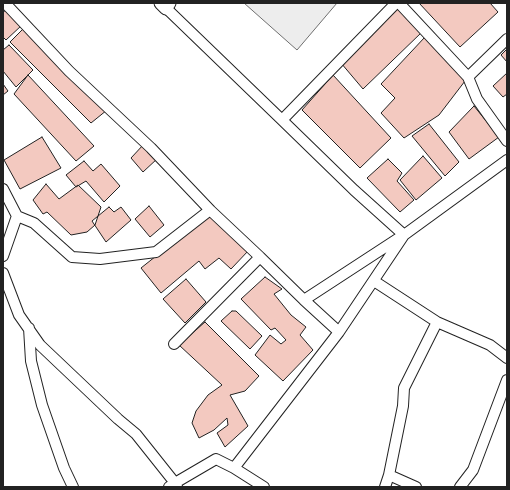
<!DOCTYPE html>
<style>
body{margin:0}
#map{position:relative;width:510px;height:490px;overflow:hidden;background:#fff;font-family:"Space Grotesk",sans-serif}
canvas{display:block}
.frame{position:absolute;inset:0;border:4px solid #222;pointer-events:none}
</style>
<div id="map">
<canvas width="510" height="490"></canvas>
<div class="frame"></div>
</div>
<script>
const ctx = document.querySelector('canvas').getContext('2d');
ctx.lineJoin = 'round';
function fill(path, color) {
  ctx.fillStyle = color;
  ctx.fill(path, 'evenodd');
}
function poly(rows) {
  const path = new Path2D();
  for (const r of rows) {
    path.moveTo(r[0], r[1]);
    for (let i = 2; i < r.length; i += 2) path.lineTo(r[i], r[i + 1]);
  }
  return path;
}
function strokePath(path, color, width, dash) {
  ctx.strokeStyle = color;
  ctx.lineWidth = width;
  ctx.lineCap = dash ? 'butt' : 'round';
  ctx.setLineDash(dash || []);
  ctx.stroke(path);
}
const parking = poly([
 [244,3,337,3,297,50,244,3]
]);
fill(parking, '#ededed');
strokePath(parking, '#6f6f6f', 1);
const building = poly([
 [419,3,490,3,498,12,460,47,419,3],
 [397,5,422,32,363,89,341,63,397,5],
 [8,9,22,25,6,40,3,37,3,12,8,9],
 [25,27,107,110,91,123,10,42,25,27],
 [425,37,465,81,439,115,404,138,381,113,395,98,381,84,425,37],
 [9,45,33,70,16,87,3,71,3,50,9,45],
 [507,49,507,62,501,55,507,49],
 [507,73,507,94,503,97,493,86,507,73],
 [28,75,94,146,76,161,14,94,28,75],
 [333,75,391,138,360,168,302,110,333,75],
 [3,84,8,91,3,95,3,84],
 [474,106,499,137,469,159,449,132,474,106],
 [429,124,459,162,445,176,412,136,429,124],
 [42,137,61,168,20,189,4,160,42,137],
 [144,144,158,158,143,172,131,158,144,144],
 [423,156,442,178,416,200,400,180,423,156],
 [388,159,402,173,397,181,414,200,400,212,367,178,388,159],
 [84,161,93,171,101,164,120,186,104,202,86,181,76,187,66,175,84,161],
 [46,184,59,199,78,185,101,207,95,225,87,232,71,235,47,212,43,214,33,200,46,184],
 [149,206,164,225,150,237,135,219,149,206],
 [109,207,114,212,121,207,131,220,106,242,92,221,109,207],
 [210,213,249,250,231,269,219,258,205,269,199,261,161,293,141,268,210,213],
 [265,277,282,289,274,294,291,315,306,327,300,335,313,350,283,381,255,355,270,335,281,344,286,340,275,328,271,330,241,299,265,277],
 [186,279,206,302,185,323,163,299,186,279],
 [232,311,236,311,262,336,250,349,221,321,232,311],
 [205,322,259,376,245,391,230,395,248,426,225,447,217,433,228,425,227,418,214,430,199,438,192,423,196,411,208,395,222,385,179,345,205,322]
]);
fill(building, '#f3c9c0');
strokePath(building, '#222', 1);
const minor = poly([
 [396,3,282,120,354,190,404,235,507,160],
 [399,3,468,77],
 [166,8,282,120],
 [507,39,468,77,477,99,507,141],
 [3,189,17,216,34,223,72,257,100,259,156,252,210,210,151,148,69,71,5,3],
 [3,256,17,216],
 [260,257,304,300,399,238],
 [3,273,19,315,40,345,118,419,136,434,175,483,169,487],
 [374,281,437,322,490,345,507,358],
 [304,300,339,332],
 [29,328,31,361,42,405,64,468,73,487],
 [174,344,260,257,210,210],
 [234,468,264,487],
 [389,475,416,487],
 [177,487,175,483,216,459,234,468,339,332,404,235],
 [385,487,389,475,403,406,404,388,437,322],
 [460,487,473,470,507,380]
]);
const tertiary = poly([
 [161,3,166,8,169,3]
]);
strokePath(minor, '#222', 12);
strokePath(tertiary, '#222', 15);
strokePath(minor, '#fff', 10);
strokePath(tertiary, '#fff', 13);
</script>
